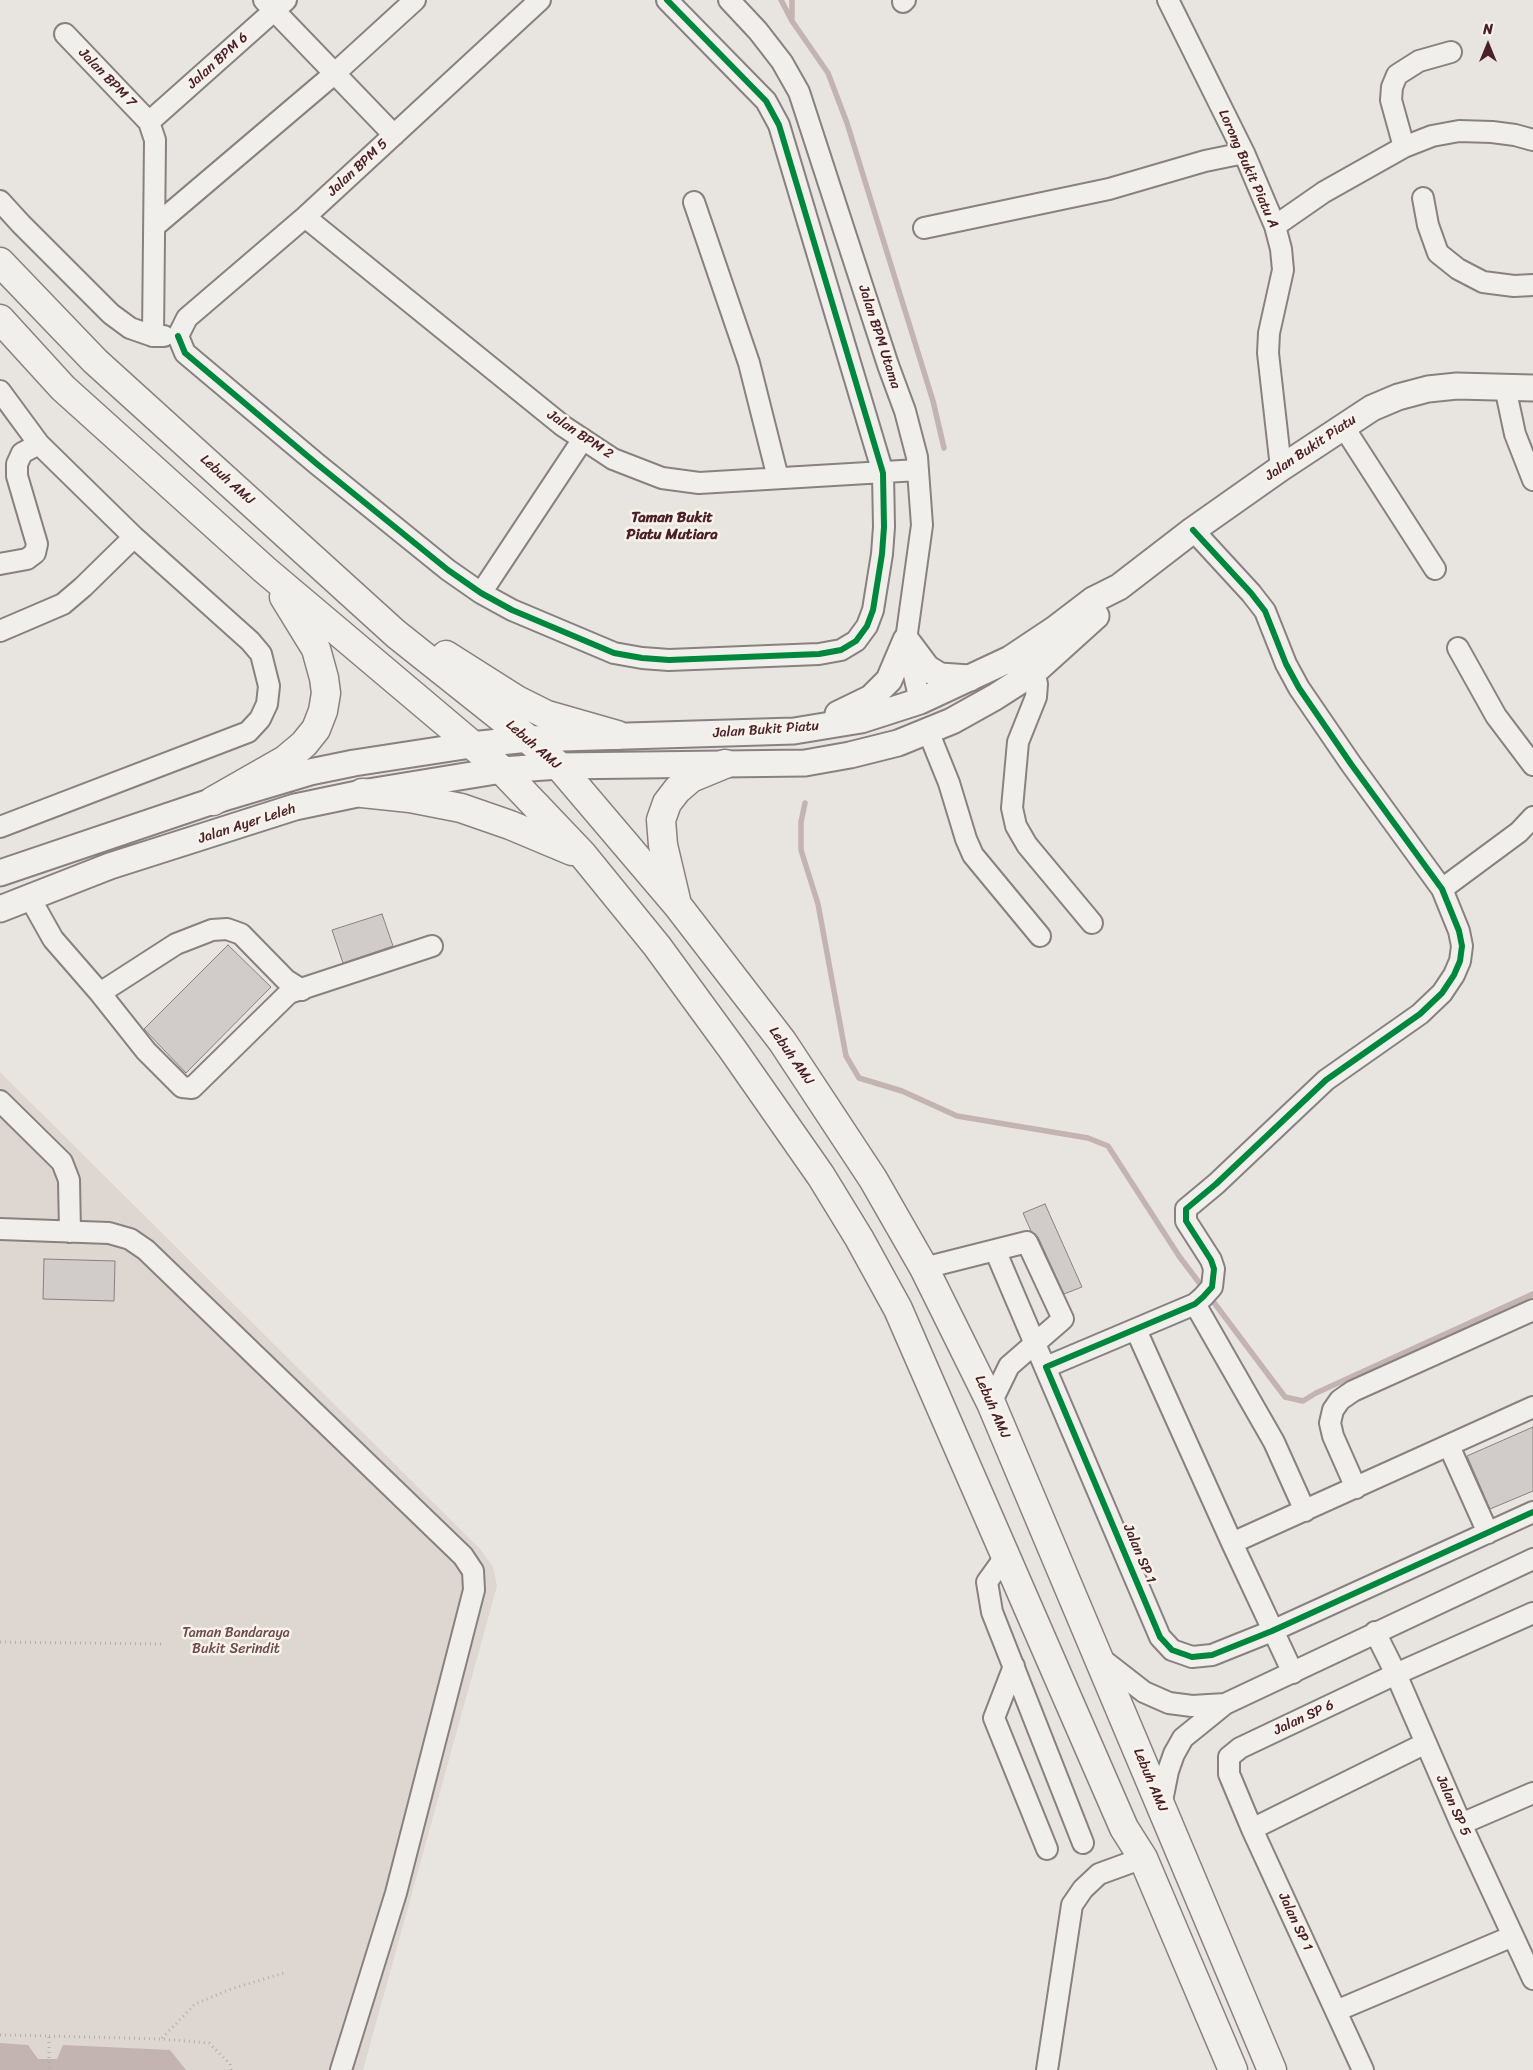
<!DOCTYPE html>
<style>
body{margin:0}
#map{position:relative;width:1533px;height:2070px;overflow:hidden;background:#e8e5e0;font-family:Sriracha,sans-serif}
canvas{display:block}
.north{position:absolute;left:1463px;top:20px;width:50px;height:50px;-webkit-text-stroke:4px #f7f3e8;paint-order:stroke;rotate:0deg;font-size:14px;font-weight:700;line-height:20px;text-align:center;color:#4a1f2b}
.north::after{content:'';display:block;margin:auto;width:18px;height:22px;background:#4a1f2b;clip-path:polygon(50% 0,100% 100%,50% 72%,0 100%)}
</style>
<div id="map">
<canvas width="1533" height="2070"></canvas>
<div class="north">N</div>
</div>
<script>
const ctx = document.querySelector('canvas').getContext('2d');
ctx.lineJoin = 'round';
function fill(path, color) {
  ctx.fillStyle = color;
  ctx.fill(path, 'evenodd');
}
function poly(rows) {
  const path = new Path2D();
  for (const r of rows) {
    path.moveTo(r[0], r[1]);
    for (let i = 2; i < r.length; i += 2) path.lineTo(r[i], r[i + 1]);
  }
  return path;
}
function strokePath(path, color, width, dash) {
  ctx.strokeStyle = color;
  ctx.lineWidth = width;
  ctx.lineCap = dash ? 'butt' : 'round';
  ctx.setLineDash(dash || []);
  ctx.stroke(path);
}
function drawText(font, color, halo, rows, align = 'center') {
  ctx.font = font + ' Sriracha,sans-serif';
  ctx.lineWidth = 5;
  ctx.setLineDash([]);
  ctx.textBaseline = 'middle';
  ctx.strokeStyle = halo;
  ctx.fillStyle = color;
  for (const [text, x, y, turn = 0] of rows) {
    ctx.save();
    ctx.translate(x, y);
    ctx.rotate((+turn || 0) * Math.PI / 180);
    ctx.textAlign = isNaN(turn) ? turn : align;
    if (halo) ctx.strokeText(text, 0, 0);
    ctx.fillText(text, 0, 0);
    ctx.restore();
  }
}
fill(poly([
 [0,1072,481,1550,493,1567,497,1586,363,2070,0,2070]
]), '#ded6d0');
fill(poly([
 [0,2043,28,2045,38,2059,57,2059,63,2045,170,2050,186,2070,0,2070]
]), '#c3b4b1');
strokePath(poly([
 [781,0,792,21,828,73,847,123,933,401,944,448],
 [792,0,792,18],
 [805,803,801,822,801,850,818,904,846,1056,859,1078,902,1091,957,1116,1088,1138,1108,1146,1179,1256,1285,1397,1303,1401,1316,1393,1533,1294]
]), '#c3b4b1', 5.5);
const building = poly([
 [382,914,393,946,343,963,332,930,382,914],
 [228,945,271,987,186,1073,144,1029,228,945],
 [1045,1204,1082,1287,1064,1294,1038,1237,1031,1231,1023,1213,1045,1204],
 [44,1259,115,1261,114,1301,43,1299,44,1259],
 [1533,1427,1533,1491,1490,1509,1467,1456,1533,1427]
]);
fill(building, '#d1ccc9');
strokePath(building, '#898080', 1);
const minor = poly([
 [264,0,394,135],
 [729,0,758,31,782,62,799,92,888,365,905,411,917,457,922,525,906,640,920,701],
 [1168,0,1244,153,1275,226,1281,249,1283,270,1269,333,1268,353,1281,468],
 [903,2,905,0],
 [65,34,149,122,155,140,153,336],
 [149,122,286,0],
 [1404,147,1391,100,1392,87,1397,75,1419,61,1451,52],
 [1423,198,1428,225,1438,253,1458,269,1483,282,1514,286,1533,285],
 [0,201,21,224,111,314,130,328,153,336,164,336],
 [694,202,749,363,778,478],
 [305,217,563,426,613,459,662,478,699,483,918,470],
 [155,226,334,74,415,0],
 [1275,226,1324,192,1404,147,1432,136,1459,131,1492,132,1515,135,1533,140],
 [924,228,1109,189,1205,161,1244,153],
 [178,336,185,353,317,464,448,570,481,593,512,610,614,653,642,658,669,660,819,654,841,650,856,641,867,626,873,610,882,554,884,527,883,473,779,125,766,101,667,0],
 [178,336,187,318,305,217,540,0],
 [1505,387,1515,434,1533,480],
 [0,391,39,444,134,537,250,641,261,654,269,686,267,704,260,719,248,732,0,827],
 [1343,426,1435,569],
 [0,564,27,559,35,553,37,544,17,476,17,464,22,453,39,444],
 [481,593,583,439],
 [0,631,63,604,83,587,134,537],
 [1458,648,1496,716,1533,765],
 [1034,672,1037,684,1036,697,1018,742,1012,808,1016,826,1027,845,1092,923],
 [928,731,949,783,966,839,973,855,1040,936],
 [1442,889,1519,832,1533,817],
 [30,898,53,939,100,993,146,1051,182,1087,192,1088,289,993,432,946],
 [100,993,176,944,212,930,227,929,241,934,286,980,302,990],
 [0,1101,62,1162,69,1180,70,1232],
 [0,1229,109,1233,130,1239,146,1250,463,1556,473,1571,474,1590,396,1893,341,2070],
 [995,1250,1160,1637,1172,1650,1192,1657,1212,1655,1272,1631,1533,1512],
 [924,1268,1027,1242,1063,1319,1009,1366,991,1403],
 [1195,1304,1274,1442,1305,1511],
 [1136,1330,1232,1543,1293,1673],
 [1046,1367,1195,1304,1203,1297,1212,1287,1214,1269,1211,1260,1186,1221,1186,1209,1216,1184,1326,1080,1420,1014,1442,993,1454,975,1460,961,1462,946,1459,931,1442,889,1351,764,1299,688,1286,664,1265,611,1251,593,1193,530],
 [1449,1446,1488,1533],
 [1356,1488,1333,1436,1330,1423,1333,1410,1340,1400,1353,1391,1533,1310],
 [1232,1543,1533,1407],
 [1005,1557,987,1582,992,1612,1083,1843],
 [1375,1632,1396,1674,1461,1824,1533,1979],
 [1099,1657,1144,1692,1169,1703,1192,1706,1225,1704],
 [1014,1666,994,1718,1047,1849],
 [1161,1806,1168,1771,1174,1754,1183,1738,1225,1704,1533,1559],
 [1461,1824,1533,1793],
 [1252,1829,1426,1743],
 [1336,2011,1513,1936],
 [1047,2070,1072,1905,1083,1889,1099,1874,1143,1858],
 [1363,2070,1252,1829,1229,1774,1229,1757,1240,1748,1396,1674,1533,1613]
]);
const major = poly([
 [906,640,927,668,940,676,970,678],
 [838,714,871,698,889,680,906,640],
 [0,873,213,801,310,772,354,763,471,745,528,739,794,731,861,720,920,701,1010,659,1055,629,1093,600,1119,587,1193,530,1281,468,1372,408,1398,397,1428,389,1457,386,1533,388],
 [0,909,110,866,295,807,362,793,502,770,559,766,805,763,850,755,898,743,952,721,995,697,1034,672,1096,616]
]);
const highway = poly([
 [0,262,95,361,396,634,528,739,559,766,678,906,782,1041,873,1179,924,1268,991,1403,1272,2070],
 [0,319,63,388,265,570,502,770,583,855,657,946,733,1050,821,1176,859,1238,898,1309,1124,1828,1143,1858,1233,2070],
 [446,655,517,700,547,715,617,735],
 [362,793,410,798,461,808,510,825,572,851],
 [213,801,285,760,304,744,316,729,323,711,326,693,324,678,316,649,284,597],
 [676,900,663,845,661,820,667,803,677,790,691,778,725,764]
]);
strokePath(minor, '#898080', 24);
strokePath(major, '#898080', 29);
strokePath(highway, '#898080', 31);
strokePath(poly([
 [0,1642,165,1644],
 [0,2035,49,2036,49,2070],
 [49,2036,161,2039,209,2043,230,2064,231,2070],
 [162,2038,195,2004,231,1989,284,1973]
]), '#b4aeac', 3, [1, 4]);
strokePath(minor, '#f0efeb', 20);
strokePath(major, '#f0efeb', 25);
strokePath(highway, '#f0efeb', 28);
strokePath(poly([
 [178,336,185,353,317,464,448,570,481,593,512,610,614,653,642,658,669,660,819,654,841,650,856,641,867,626,873,610,882,554,884,527,883,473,779,125,766,101,667,0],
 [1193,530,1251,593,1265,611,1286,664,1299,688,1351,764,1442,889,1459,931,1462,946,1460,961,1454,975,1442,993,1420,1014,1326,1080,1216,1184,1186,1209,1186,1221,1211,1260,1214,1269,1212,1287,1203,1297,1195,1304,1046,1367,1160,1637,1172,1650,1192,1657,1212,1655,1272,1631,1533,1512]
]), '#00873e', 6);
drawText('14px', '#4a1f2b', '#f7f3e8', [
 ["Jalan BPM 6",218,61,-42],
 ["Jalan BPM 7",107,78,46],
 ["Jalan BPM 5",358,168,-43],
 ["Lorong Bukit Piatu A",1248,169,66],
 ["Jalan BPM Utama",879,337,72],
 ["Jalan BPM 2",580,435,34],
 ["Jalan Bukit Piatu",1311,448,-34],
 ["Lebuh AMJ",227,480,42],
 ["Jalan Bukit Piatu",766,730,-4],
 ["Lebuh AMJ",533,745,41],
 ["Jalan Ayer Leleh",247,824,-18],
 ["Lebuh AMJ",791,1056,55],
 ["Lebuh AMJ",992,1407,66],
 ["Jalan SP 1",1139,1554,67],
 ["Jalan SP 6",1304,1718,-25],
 ["Lebuh AMJ",1150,1780,67],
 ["Jalan SP 5",1453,1806,66],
 ["Jalan SP 1",1295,1922,65]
]);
drawText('14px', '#6d4a51', '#f7f3e8', [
 ["Taman Bandaraya",236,1633],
 ["Bukit Serindit",236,1649]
]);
drawText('bold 15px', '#4a1f2b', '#f7f3e8', [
 ["Taman Bukit",672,518],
 ["Piatu Mutiara",672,535]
]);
</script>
